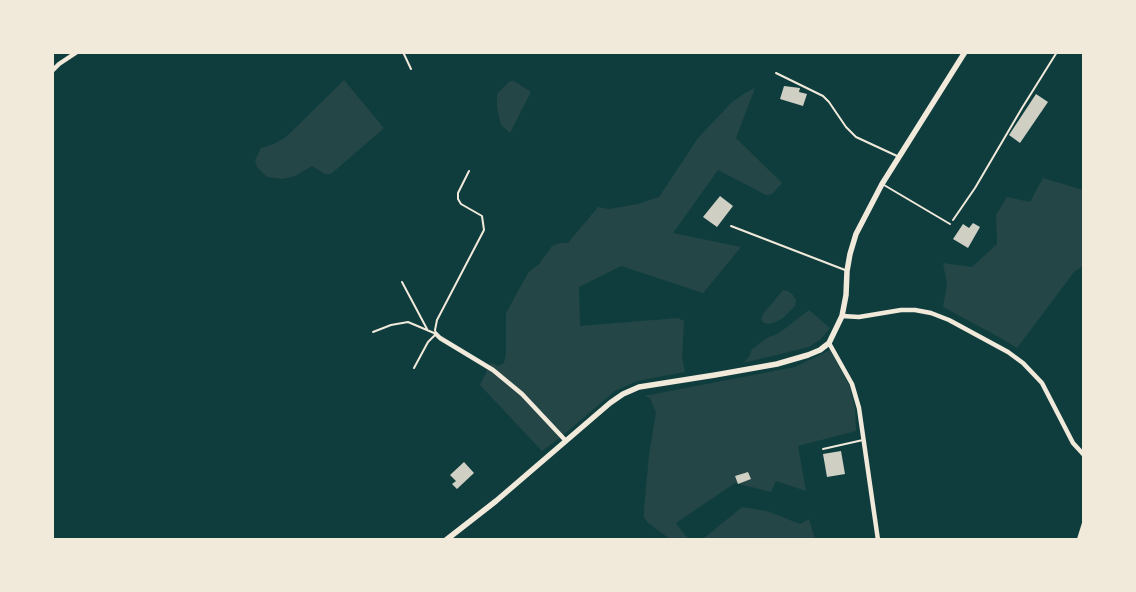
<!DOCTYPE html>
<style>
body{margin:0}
#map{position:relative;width:1136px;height:592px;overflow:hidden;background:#0f3d3e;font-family:Mulish,sans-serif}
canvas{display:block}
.frame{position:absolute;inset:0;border:54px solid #f1e9da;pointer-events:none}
</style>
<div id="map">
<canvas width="1136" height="592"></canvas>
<div class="frame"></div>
</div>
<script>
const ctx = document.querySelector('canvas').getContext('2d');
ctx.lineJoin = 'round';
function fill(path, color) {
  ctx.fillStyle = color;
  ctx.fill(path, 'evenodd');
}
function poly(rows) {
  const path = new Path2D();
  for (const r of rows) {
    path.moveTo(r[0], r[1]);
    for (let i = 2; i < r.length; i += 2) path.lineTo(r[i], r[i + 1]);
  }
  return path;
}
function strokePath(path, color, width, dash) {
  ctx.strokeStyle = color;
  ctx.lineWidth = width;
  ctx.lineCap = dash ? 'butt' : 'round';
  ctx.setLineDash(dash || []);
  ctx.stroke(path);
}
fill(poly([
 [344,80,384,128,331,174,325,174,312,166,295,176,283,179,267,177,257,167,255,160,261,148,274,144,286,137],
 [510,81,514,81,531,92,510,133,501,125,497,107,497,94],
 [755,88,736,138,782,183,772,194,766,195,718,170,673,233,741,247,703,293,621,266,579,287,580,326,678,318,684,321,682,357,685,372,637,381,615,391,562,436,542,451,480,385,491,363,498,366,504,363,506,354,506,313,528,273,539,264,552,246,560,243,568,243,598,207,609,209,638,204,659,197,698,138,732,102,745,93],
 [1043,178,1083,190,1083,266,1074,272,1017,348,997,336,943,307,947,284,943,263,972,267,997,244,996,215,1007,197,1030,202],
 [783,290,788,291,792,294,796,300,795,306,783,318,776,322,770,324,764,323,761,319,763,314],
 [809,310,830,328,821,339,809,347,743,363,749,357,752,349,767,338,779,333],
 [830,350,849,385,855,408,856,431,798,446,806,491,776,481,771,492,735,483,676,523,688,539,670,539,648,523,644,517,644,509,649,455,656,413,650,398,644,396,795,367],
 [742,507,767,511,800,524,809,519,815,539,703,539]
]), '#244646');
fill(poly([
 [784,86,800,88,799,92,807,94,803,106,780,99],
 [1036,94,1048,102,1020,143,1009,135],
 [720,196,733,206,717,227,703,217],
 [973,223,980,227,968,248,953,239,963,224,969,228],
 [841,451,845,474,827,477,823,454],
 [464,462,474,473,457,489,452,484,456,481,450,475],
 [748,472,751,479,738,484,735,476]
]), '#cfcfc3');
strokePath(poly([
 [953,220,975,188,1022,108,1057,52]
]), '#f1e9da', 2);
strokePath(poly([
 [403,52,411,69],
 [776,73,823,96,829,102,846,127,856,137,897,156],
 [884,185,950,224],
 [731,226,845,270],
 [402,282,427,329],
 [373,332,391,325,408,322,434,333],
 [436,334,435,330,437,320,484,230,482,216,461,204,458,199,458,193,469,171],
 [414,368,428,342,436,334],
 [823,449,863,440]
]), '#f1e9da', 2);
strokePath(poly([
 [52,71,59,64,77,52],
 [842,316,859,317,901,310,915,310,931,313,949,320,1008,352,1023,363,1042,383,1073,443,1084,455],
 [436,334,440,338,493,370,522,394,566,441],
 [829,343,852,384,859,408,878,540],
 [1079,540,1084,524]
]), '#f1e9da', 4.5);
strokePath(poly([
 [446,540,496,501,610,403,623,394,639,387,715,375,777,364,808,355,820,350,829,343,842,316,846,295,847,271,850,254,856,234,882,184,965,52]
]), '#f1e9da', 5.5);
</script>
